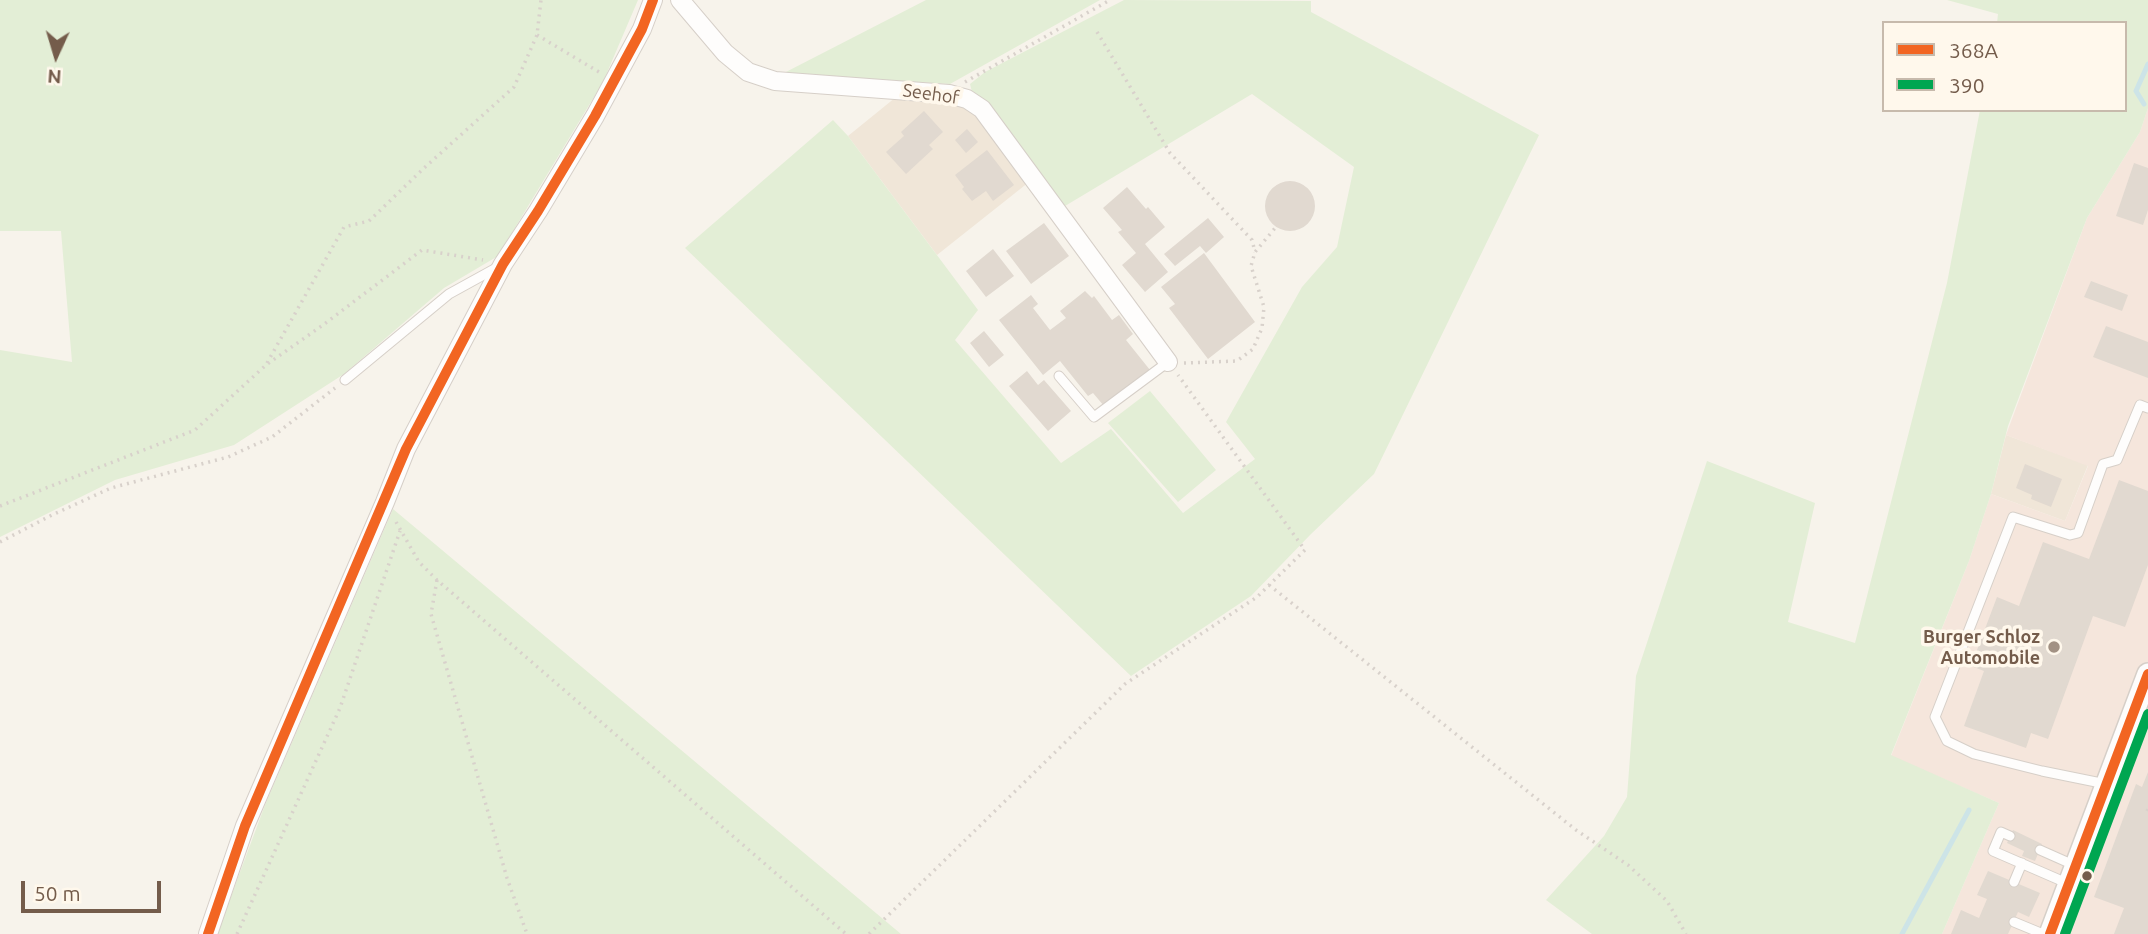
<!DOCTYPE html>
<style>
body{margin:0}
#map{position:relative;width:2148px;height:934px;overflow:hidden;background:#f7f3eb;font-family:Ubuntu,sans-serif}
canvas{display:block}
.legend{position:absolute;left:1882px;top:21px;width:245px;height:91px;box-sizing:border-box;background:#fff8ec;border:2px solid #c7baac;margin:0;padding:9px 12px;list-style:none;font-size:21px;color:#745c4b}
.legend li{display:flex;align-items:center;gap:14px;height:35px}
.legend b{width:35px;border:2px solid #c7baac}
.north{position:absolute;left:21px;top:21px;width:70px;height:70px;-webkit-text-stroke:5px #fff8ec;paint-order:stroke;rotate:184deg;font-size:19px;font-weight:700;line-height:28px;text-align:center;color:#745c4b}
.north::after{content:'';display:block;margin:auto;width:24px;height:32px;background:#745c4b;clip-path:polygon(50% 0,100% 100%,50% 72%,0 100%)}
.scale{position:absolute;left:21px;top:881px;width:140px;height:32px;box-sizing:border-box;border:4px solid #745c4b;border-top:0;padding-left:9px;font-size:21px;line-height:24px;white-space:nowrap;color:#745c4b;-webkit-text-stroke:5px #fff8ec;paint-order:stroke}
</style>
<div id="map">
<canvas width="2148" height="934"></canvas>
<ul class="legend">
<li><b style="height:9px;background:#f26522"></b>368A</li>
<li><b style="height:9px;background:#00a651"></b>390</li>
</ul>
<div class="north">N</div>
<div class="scale">50 m</div>
</div>
<script>
const ctx = document.querySelector('canvas').getContext('2d');
ctx.lineJoin = 'round';
function fill(path, color) {
  ctx.fillStyle = color;
  ctx.fill(path, 'evenodd');
}
function poly(rows) {
  const path = new Path2D();
  for (const r of rows) {
    if (r.length === 3) {
      path.moveTo(r[0] + r[2], r[1]);
      path.arc(r[0], r[1], r[2], 0, 2 * Math.PI);
      continue;
    }
    path.moveTo(r[0], r[1]);
    for (let i = 2; i < r.length; i += 2) path.lineTo(r[i], r[i + 1]);
  }
  return path;
}
function strokePath(path, color, width, dash) {
  ctx.strokeStyle = color;
  ctx.lineWidth = width;
  ctx.lineCap = dash ? 'butt' : 'round';
  ctx.setLineDash(dash || []);
  ctx.stroke(path);
}
function drawText(font, color, halo, rows, align = 'center') {
  ctx.font = font + ' Ubuntu,sans-serif';
  ctx.lineWidth = 7;
  ctx.setLineDash([]);
  ctx.textBaseline = 'middle';
  ctx.strokeStyle = halo;
  ctx.fillStyle = color;
  for (const [text, x, y, turn = 0] of rows) {
    ctx.save();
    ctx.translate(x, y);
    ctx.rotate((+turn || 0) * Math.PI / 180);
    ctx.textAlign = isNaN(turn) ? turn : align;
    if (halo) ctx.strokeText(text, 0, 0);
    ctx.fillText(text, 0, 0);
    ctx.restore();
  }
}
fill(poly([
 [901,93,943,96,971,108,1029,182,937,255,848,136],
 [2006,435,2088,465,2065,521,1991,494]
]), '#f0e6d8');
fill(poly([
 [2148,108,2148,934,1942,934,1999,803,1891,756,1969,561,1991,494,2065,521,2088,466,2006,435,2087,218,2140,132]
]), '#f5e6dc');
fill(poly([
 [0,0,638,0,603,82,498,256,444,288,344,374,234,445,115,480,0,537,0,350,72,362,61,231,0,231],
 [926,0,1100,0,950,84,782,74],
 [1124,0,1311,1,1311,12,1539,135,1374,474,1311,534,1251,596,1131,676,685,248,833,120,848,136,978,310,955,340,1061,463,1111,429,1183,513,1255,459,1226,422,1302,287,1337,247,1354,167,1252,94,1060,209,972,92,970,84,985,72],
 [1947,0,2148,0,2148,108,2140,132,2087,218,2008,426,1991,494,1969,561,1891,755,1999,803,1942,934,1592,934,1546,900,1604,836,1627,797,1636,676,1707,461,1815,503,1788,622,1855,643,1947,283,1980,110,2125,110,2125,23,1997,23,1998,14],
 [1150,391,1216,470,1178,502,1108,423],
 [393,509,901,934,217,934,265,805]
]), '#e3eed6');
strokePath(poly([
 [2144,104,2136,91,2148,64],
 [1902,934,1969,810]
]), '#cde4e7', 5);
fill(poly([
 [924,111,943,132,929,145,933,149,906,174,886,152,904,136,901,132],
 [967,129,978,142,966,153,955,140],
 [987,150,1014,185,993,201,986,191,972,201,962,189,964,187,955,175],
 [2134,163,2148,168,2148,210,2143,225,2116,216],
 [1290,206,25],
 [1127,187,1146,209,1148,207,1165,227,1145,244,1168,272,1145,292,1122,265,1136,253,1118,232,1122,230,1103,208],
 [1208,218,1224,237,1206,253,1200,246,1175,266,1164,254],
 [1044,223,1069,256,1031,284,1006,251],
 [993,249,1014,276,986,297,966,271],
 [1204,253,1255,322,1208,359,1169,308,1175,304,1161,287],
 [2091,281,2128,295,2122,311,2084,297],
 [1085,291,1092,298,1094,296,1112,320,1119,315,1133,334,1126,340,1150,370,1104,406,1093,393,1088,396,1060,361,1043,375,999,320,1031,295,1038,304,1033,308,1050,330,1066,318,1060,311],
 [2106,326,2148,342,2148,378,2093,357],
 [984,331,1004,355,989,367,970,343],
 [1027,371,1038,385,1044,380,1071,411,1048,431,1009,386],
 [2025,464,2062,479,2051,507,2031,499,2032,495,2016,488],
 [2119,480,2148,491,2148,565,2125,627,2093,616,2048,739,2031,733,2026,748,1964,726,1984,671,1971,666,1997,597,2019,606,2043,542,2089,559],
 [2148,772,2148,934,2114,934,2124,908,2094,897,2136,784,2142,787],
 [2013,830,2042,844,2035,861,2022,856,2024,851,2007,843],
 [1988,871,2040,893,2029,917,2018,912,2008,934,1951,934,1961,910,1979,918,1987,899,1977,895]
]), '#e1d9d0');
const service = poly([
 [1059,376,1094,417,1168,362],
 [345,380,449,294,498,267],
 [2106,784,2042,771,1974,754,1947,741,1935,717,2013,517,2070,535,2078,533,2103,464,2117,460,2140,405,2148,408],
 [2010,836,2001,832,1993,851,2069,884],
 [2040,850,2076,866],
 [2014,882,2022,863],
 [2014,922,2043,934]
]);
const minor = poly([
 [680,0,725,53,748,72,775,81,949,94,967,99,982,109,1168,362],
 [208,934,245,826,385,502,406,449,503,264,538,211,595,116,642,29,653,0]
]);
const tertiary = poly([
 [2050,934,2148,674]
]);
strokePath(service, '#d6cfc8', 11);
strokePath(minor, '#d6cfc8', 20);
strokePath(tertiary, '#d6cfc8', 24);
strokePath(poly([
 [1097,32,1170,153,1252,240,1255,252],
 [537,35,599,72],
 [965,82,1110,0],
 [267,363,344,227,369,221,423,169,514,87,537,35,541,0],
 [1184,363,1237,361,1253,349,1262,328,1264,307,1251,266,1255,252,1276,227],
 [0,506,195,430,266,365,323,325,422,250,483,260],
 [396,522,419,562,437,580,846,934],
 [0,542,52,515,111,488,228,457,272,437,335,388],
 [437,580,431,614,507,878,527,934],
 [1269,585,1576,830,1628,865,1667,901,1686,934],
 [2147,811,2148,809],
 [237,934,340,708,400,531],
 [869,934,1125,684,1257,597,1305,550,1178,375]
]), '#d8d1cb', 3.5, [2, 5]);
strokePath(service, '#fefdfc', 9);
strokePath(minor, '#fefdfc', 18);
strokePath(tertiary, '#fefdfc', 21);
strokePath(poly([
 [208,934,245,826,406,449,503,264,538,211,595,116,642,29,653,0],
 [2050,934,2148,674]
]), '#f26522', 10);
strokePath(poly([
 [2065,934,2148,714]
]), '#00a651', 10);
for (const [x, y, r, color] of [
 [2054,647,7,"#a29183"],
 [2087,876,6,"#745c4b"]
]) {
  const dot = new Path2D();
  dot.arc(x, y, r, 0, 2 * Math.PI);
  ctx.fillStyle = color;
  ctx.fill(dot);
  strokePath(dot, '#fff8ec', 2.5);
}
drawText('18px', '#745c4b', '#fff8ec', [
 ["Seehof",931,94,8]
]);
drawText('bold 18px', '#745c4b', '#fff8ec', [
 ["Burger Schloz",2040,637],
 ["Automobile",2040,658]
], 'right');
</script>
